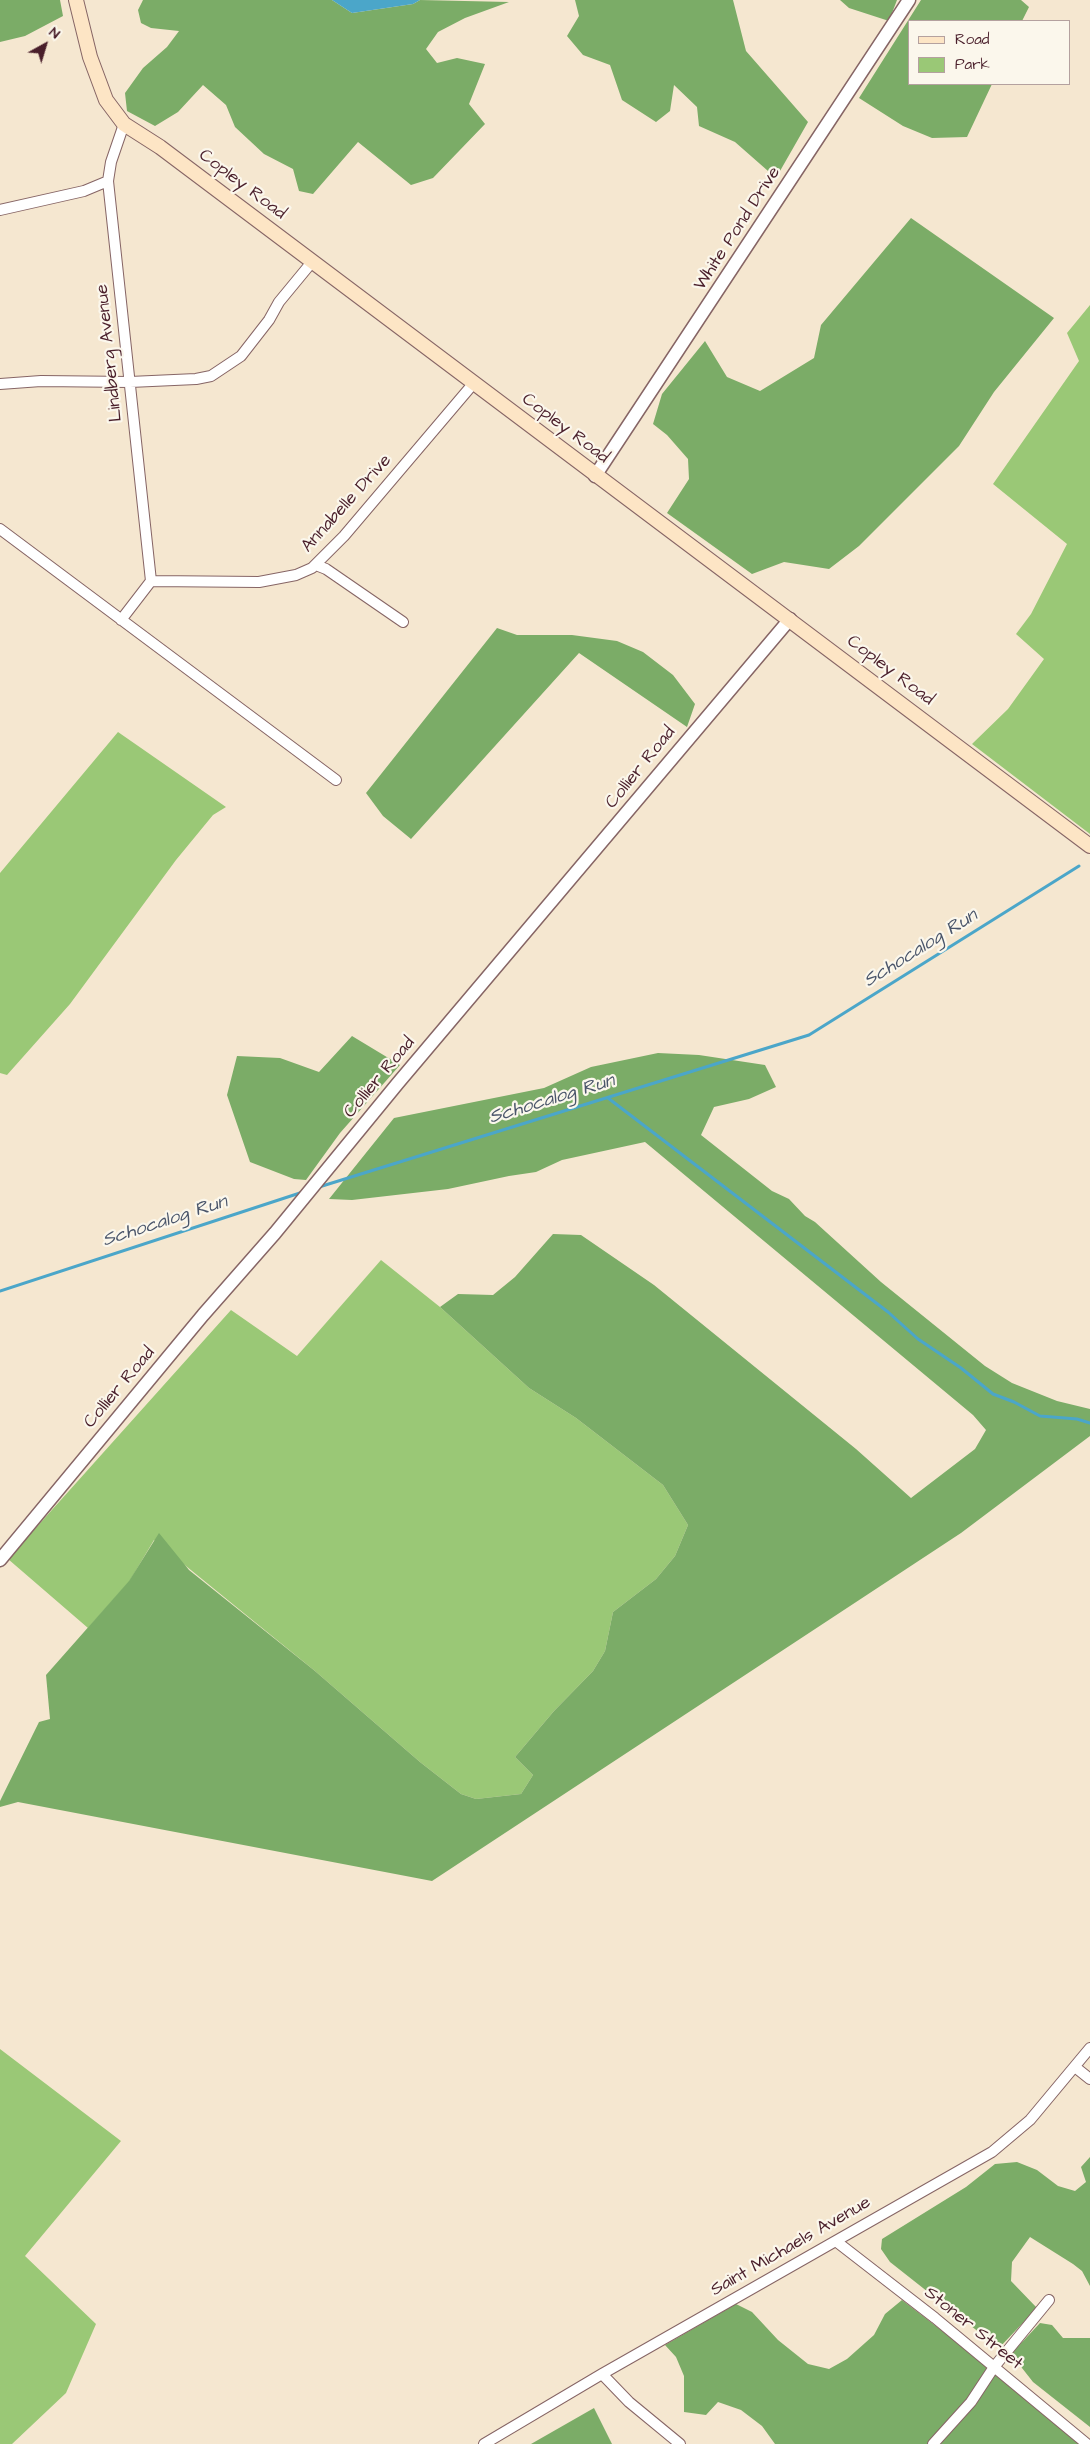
<!DOCTYPE html>
<style>
body{margin:0}
#map{position:relative;width:1090px;height:2444px;overflow:hidden;background:#f5e7d0;font-family:"Architects Daughter",sans-serif}
canvas{display:block}
.legend{position:absolute;left:908px;top:20px;width:162px;height:65px;box-sizing:border-box;background:#fbf7ec;border:1px solid #b4a19f;margin:0;padding:6px 9px;list-style:none;font-size:15px;color:#4a1f2b}
.legend li{display:flex;align-items:center;gap:10px;height:25px}
.legend b{width:25px;border:1px solid #b4a19f}
.north{position:absolute;left:20px;top:20px;width:50px;height:50px;-webkit-text-stroke:4px #fbf7ec;paint-order:stroke;rotate:39deg;font-size:14px;font-weight:700;line-height:20px;text-align:center;color:#4a1f2b}
.north::after{content:'';display:block;margin:auto;width:18px;height:22px;background:#4a1f2b;clip-path:polygon(50% 0,100% 100%,50% 72%,0 100%)}
</style>
<div id="map">
<canvas width="1090" height="2444"></canvas>
<ul class="legend">
<li><b style="height:6px;background:#fde5c5"></b>Road</li>
<li><b style="height:14px;background:#9ac876"></b>Park</li>
</ul>
<div class="north">N</div>
</div>
<script>
const ctx = document.querySelector('canvas').getContext('2d');
ctx.lineJoin = 'round';
function fill(path, color) {
  ctx.fillStyle = color;
  ctx.fill(path, 'evenodd');
}
function poly(rows) {
  const path = new Path2D();
  for (const r of rows) {
    path.moveTo(r[0], r[1]);
    for (let i = 2; i < r.length; i += 2) path.lineTo(r[i], r[i + 1]);
  }
  return path;
}
function strokePath(path, color, width, dash) {
  ctx.strokeStyle = color;
  ctx.lineWidth = width;
  ctx.lineCap = dash ? 'butt' : 'round';
  ctx.setLineDash(dash || []);
  ctx.stroke(path);
}
function drawText(font, color, halo, rows, align = 'center') {
  ctx.font = font + ' "Architects Daughter",sans-serif';
  ctx.lineWidth = 4.5;
  ctx.setLineDash([]);
  ctx.textBaseline = 'middle';
  ctx.strokeStyle = halo;
  ctx.fillStyle = color;
  for (const [text, x, y, turn = 0] of rows) {
    ctx.save();
    ctx.translate(x, y);
    ctx.rotate((+turn || 0) * Math.PI / 180);
    ctx.textAlign = isNaN(turn) ? turn : align;
    if (halo) ctx.strokeText(text, 0, 0);
    ctx.fillText(text, 0, 0);
    ctx.restore();
  }
}
fill(poly([
 [1090,305,1090,834,972,744,1008,709,1044,659,1016,634,1031,614,1067,544,993,484,1079,361,1067,333],
 [118,732,226,807,213,815,176,860,70,1004,7,1075,0,1073,0,873],
 [381,1260,440,1307,529,1388,576,1418,663,1485,688,1525,675,1556,656,1579,613,1612,605,1651,593,1671,554,1711,515,1757,533,1775,521,1794,476,1799,461,1794,420,1762,315,1671,154,1540,129,1582,88,1628,8,1559,231,1310,297,1356],
 [0,2049,121,2141,25,2256,96,2324,66,2393,12,2444,0,2444]
]), '#9ac876');
fill(poly([
 [0,0,60,0,63,16,25,36,0,42],
 [143,0,332,0,352,13,413,4,420,0,509,2,465,18,438,32,426,49,437,63,457,58,485,64,469,104,485,124,433,178,411,185,358,142,313,194,299,191,293,169,264,154,235,127,226,105,203,85,178,112,155,126,127,111,125,93,143,68,167,47,179,31,151,28,141,23,138,10],
 [575,0,733,0,746,51,808,122,776,178,735,142,699,126,697,107,674,85,670,111,656,122,622,100,610,65,583,55,567,36,579,16],
 [840,0,897,0,889,21,849,8],
 [921,0,1021,0,1029,7,1022,21,909,21,909,84,992,84,967,137,932,138,903,126,859,98],
 [911,218,1054,318,994,392,959,446,859,546,829,569,784,562,752,574,667,513,689,479,688,459,667,435,653,424,662,394,705,341,727,377,760,391,814,358,821,325],
 [497,628,517,635,572,635,617,641,643,652,673,675,695,704,687,727,579,653,411,839,383,816,366,793],
 [352,1036,400,1065,340,1133,306,1180,294,1179,250,1162,227,1095,237,1056,280,1058,319,1072],
 [658,1053,699,1055,765,1065,776,1087,749,1099,714,1107,701,1135,772,1191,789,1199,805,1216,815,1222,881,1282,985,1366,1012,1383,1057,1401,1090,1409,1090,1436,961,1533,432,1881,18,1802,0,1807,0,1801,39,1722,50,1719,46,1675,129,1581,159,1533,189,1570,315,1671,420,1762,461,1794,476,1799,521,1794,533,1775,515,1757,554,1711,593,1671,605,1651,613,1612,656,1579,675,1556,688,1525,663,1485,576,1418,529,1388,440,1307,458,1294,493,1295,515,1277,553,1234,581,1235,654,1285,856,1449,911,1498,975,1449,986,1430,973,1415,645,1142,562,1160,536,1172,509,1176,448,1189,352,1200,329,1199,394,1118,544,1088,591,1067],
 [1090,2157,1090,2286,1082,2271,1073,2264,1030,2237,1012,2262,1011,2281,1037,2308,999,2348,890,2262,881,2249,882,2239,966,2187,995,2164,1017,2162,1037,2170,1058,2186,1075,2191,1086,2182,1081,2167],
 [902,2300,967,2350,1080,2444,775,2444,762,2426,741,2410,718,2402,706,2415,684,2412,684,2376,676,2357,665,2345,736,2304,752,2312,778,2340,808,2364,829,2369,847,2359,874,2335,885,2314],
 [1040,2323,1052,2325,1063,2338,1090,2338,1090,2427,1033,2382,1011,2354],
 [594,2408,612,2444,531,2444]
]), '#7bac67');
fill(poly([
 [332,0,420,0,413,4,352,13]
]), '#4ba6c9');
strokePath(poly([
 [608,1098,888,1312,918,1339,961,1368,993,1394,1014,1402,1040,1416,1077,1419,1090,1423],
 [319,1187,809,1035,1079,866],
 [0,1291,303,1192]
]), '#4ba6c9', 3);
const minor = poly([
 [124,124,111,162,108,181,151,581],
 [0,210,84,191,108,181],
 [0,384,41,381,130,382,196,379,211,376,241,356,269,320,279,302,312,262],
 [0,529,336,780],
 [316,565,326,569,403,622],
 [151,581,259,582,296,575,312,568,344,536,473,384],
 [121,620,151,581],
 [1075,2067,1090,2079],
 [837,2242,935,2318,1087,2444],
 [602,2374,629,2402,680,2444],
 [484,2444,602,2374,992,2152,1030,2120,1090,2048],
 [933,2444,971,2402,994,2367,1049,2300]
]);
const tertiary = poly([
 [595,476,909,0],
 [0,1560,203,1315,275,1233,398,1083,790,619]
]);
const secondary = poly([
 [76,0,90,57,106,100,124,124,160,147,1090,846]
]);
strokePath(minor, '#866565', 12);
strokePath(tertiary, '#866565', 15);
strokePath(secondary, '#866565', 16);
strokePath(minor, '#fff', 10);
strokePath(tertiary, '#fff', 12);
strokePath(secondary, '#fde5c5', 14);
drawText('18px', '#4a1f2b', '#fbf7ec', [
 ["Copley Road",242,185,37],
 ["White Pond Drive",738,229,-57],
 ["Lindberg Avenue",110,353,-96],
 ["Copley Road",565,429,37],
 ["Annabelle Drive",347,504,-48],
 ["Copley Road",890,671,37],
 ["Collier Road",641,768,-51],
 ["Collier Road",380,1078,-50],
 ["Collier Road",120,1388,-50],
 ["Saint Michaels Avenue",791,2247,-30],
 ["Stoner Street",973,2329,39]
]);
drawText('italic 19px', '#4a556a', '#fbf7ec', [
 ["Schocalog Run",921,949,-32],
 ["Schocalog Run",552,1100,-17],
 ["Schocalog Run",165,1222,-18]
]);
</script>
